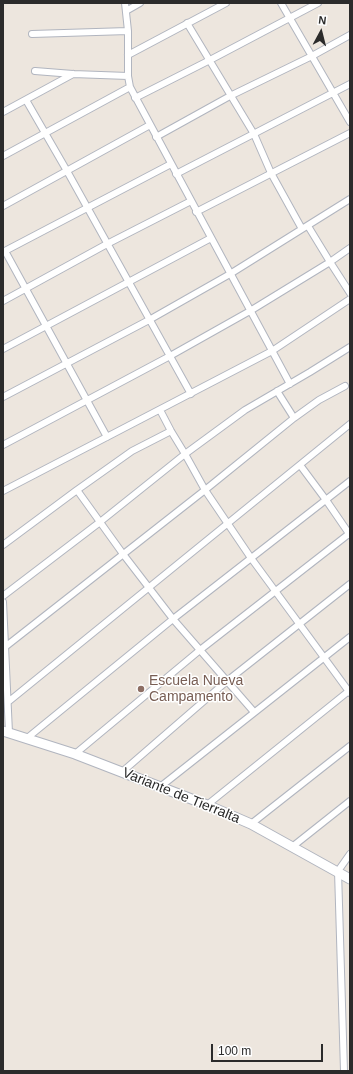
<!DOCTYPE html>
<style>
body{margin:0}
#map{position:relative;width:353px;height:1074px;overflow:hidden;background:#ede6de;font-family:Arial,sans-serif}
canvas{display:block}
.frame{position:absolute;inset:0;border:4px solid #2b2b2b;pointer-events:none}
.north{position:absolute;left:301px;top:12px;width:40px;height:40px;-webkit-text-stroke:3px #fff;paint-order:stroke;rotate:7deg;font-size:11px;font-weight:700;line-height:16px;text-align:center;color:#2b2b2b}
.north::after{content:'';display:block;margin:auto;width:14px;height:18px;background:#2b2b2b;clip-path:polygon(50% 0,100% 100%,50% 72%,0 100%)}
.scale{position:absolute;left:211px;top:1044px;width:112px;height:18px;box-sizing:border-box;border:2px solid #2b2b2b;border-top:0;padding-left:5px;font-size:12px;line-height:14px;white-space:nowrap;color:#2b2b2b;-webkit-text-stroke:3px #fff;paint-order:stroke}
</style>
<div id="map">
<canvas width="353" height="1074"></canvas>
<div class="frame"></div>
<div class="north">N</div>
<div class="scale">100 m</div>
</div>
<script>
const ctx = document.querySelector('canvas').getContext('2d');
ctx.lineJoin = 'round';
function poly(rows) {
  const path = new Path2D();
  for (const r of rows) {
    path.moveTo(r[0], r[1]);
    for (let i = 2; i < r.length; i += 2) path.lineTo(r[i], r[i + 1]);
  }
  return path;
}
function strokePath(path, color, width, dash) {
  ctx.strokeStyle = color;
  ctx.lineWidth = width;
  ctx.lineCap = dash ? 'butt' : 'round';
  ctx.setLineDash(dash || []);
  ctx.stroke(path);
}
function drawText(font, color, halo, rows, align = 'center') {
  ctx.font = font + ' Arial,sans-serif';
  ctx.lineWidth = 3;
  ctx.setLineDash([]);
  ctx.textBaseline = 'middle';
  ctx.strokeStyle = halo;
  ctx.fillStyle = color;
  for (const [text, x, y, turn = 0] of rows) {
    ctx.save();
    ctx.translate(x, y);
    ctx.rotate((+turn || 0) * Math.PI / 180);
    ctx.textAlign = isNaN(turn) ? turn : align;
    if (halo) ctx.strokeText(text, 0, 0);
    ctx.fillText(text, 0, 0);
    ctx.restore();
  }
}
const street = poly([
 [125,3,128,31,128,76,130,87,290,384],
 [281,3,350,122],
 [126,11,140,3],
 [187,23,254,134,271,173,302,229],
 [32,34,128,31],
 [128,55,226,3],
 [35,71,73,74,128,76],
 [135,98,210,60,318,3],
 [26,100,67,171,191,394],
 [3,112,73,74],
 [156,137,230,96,312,56,350,35],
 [3,156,130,87],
 [176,174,350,84],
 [3,206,150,125],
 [196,212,350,133],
 [308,226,330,262,350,293],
 [5,251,107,437],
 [3,252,171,164],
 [3,301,107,244,191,201],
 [3,349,211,238],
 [277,391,294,418],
 [3,397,149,320,230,274,350,199],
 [160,410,171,431,185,454,205,490,251,558,350,693],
 [3,445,170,356,250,311,330,262,350,248],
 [300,465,326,500,350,535],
 [77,490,123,554,173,619,254,712],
 [3,491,272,351,350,299],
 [3,545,77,490,132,451,171,431],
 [3,596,100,522,185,454,245,410,310,372,350,347],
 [3,602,9,733],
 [5,647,205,490,294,418,319,400,345,386],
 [8,702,350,424],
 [26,739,173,619,350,481],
 [75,754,200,650,350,533],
 [122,772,227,681,350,584],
 [160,787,350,637],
 [207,805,350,690],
 [251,824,350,746],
 [292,847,350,801],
 [344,1071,338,871,350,854]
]);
const secondary = poly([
 [3,731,75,754,207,805,251,824,350,879]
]);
strokePath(street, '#b1b5bf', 8);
strokePath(secondary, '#b1b5bf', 11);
strokePath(street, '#fff', 6);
strokePath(secondary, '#fff', 9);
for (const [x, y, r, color] of [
 [141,689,4,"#8d6e63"]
]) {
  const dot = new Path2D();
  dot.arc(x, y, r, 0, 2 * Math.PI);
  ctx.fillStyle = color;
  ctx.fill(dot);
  strokePath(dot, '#fff', 1.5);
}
drawText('14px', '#785e54', '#fff', [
 ["Escuela Nueva",149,681],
 ["Campamento",149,697]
], 'left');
drawText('14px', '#2b2b2b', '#fff', [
 ["Variante de Tierralta",181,796,22]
]);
</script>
